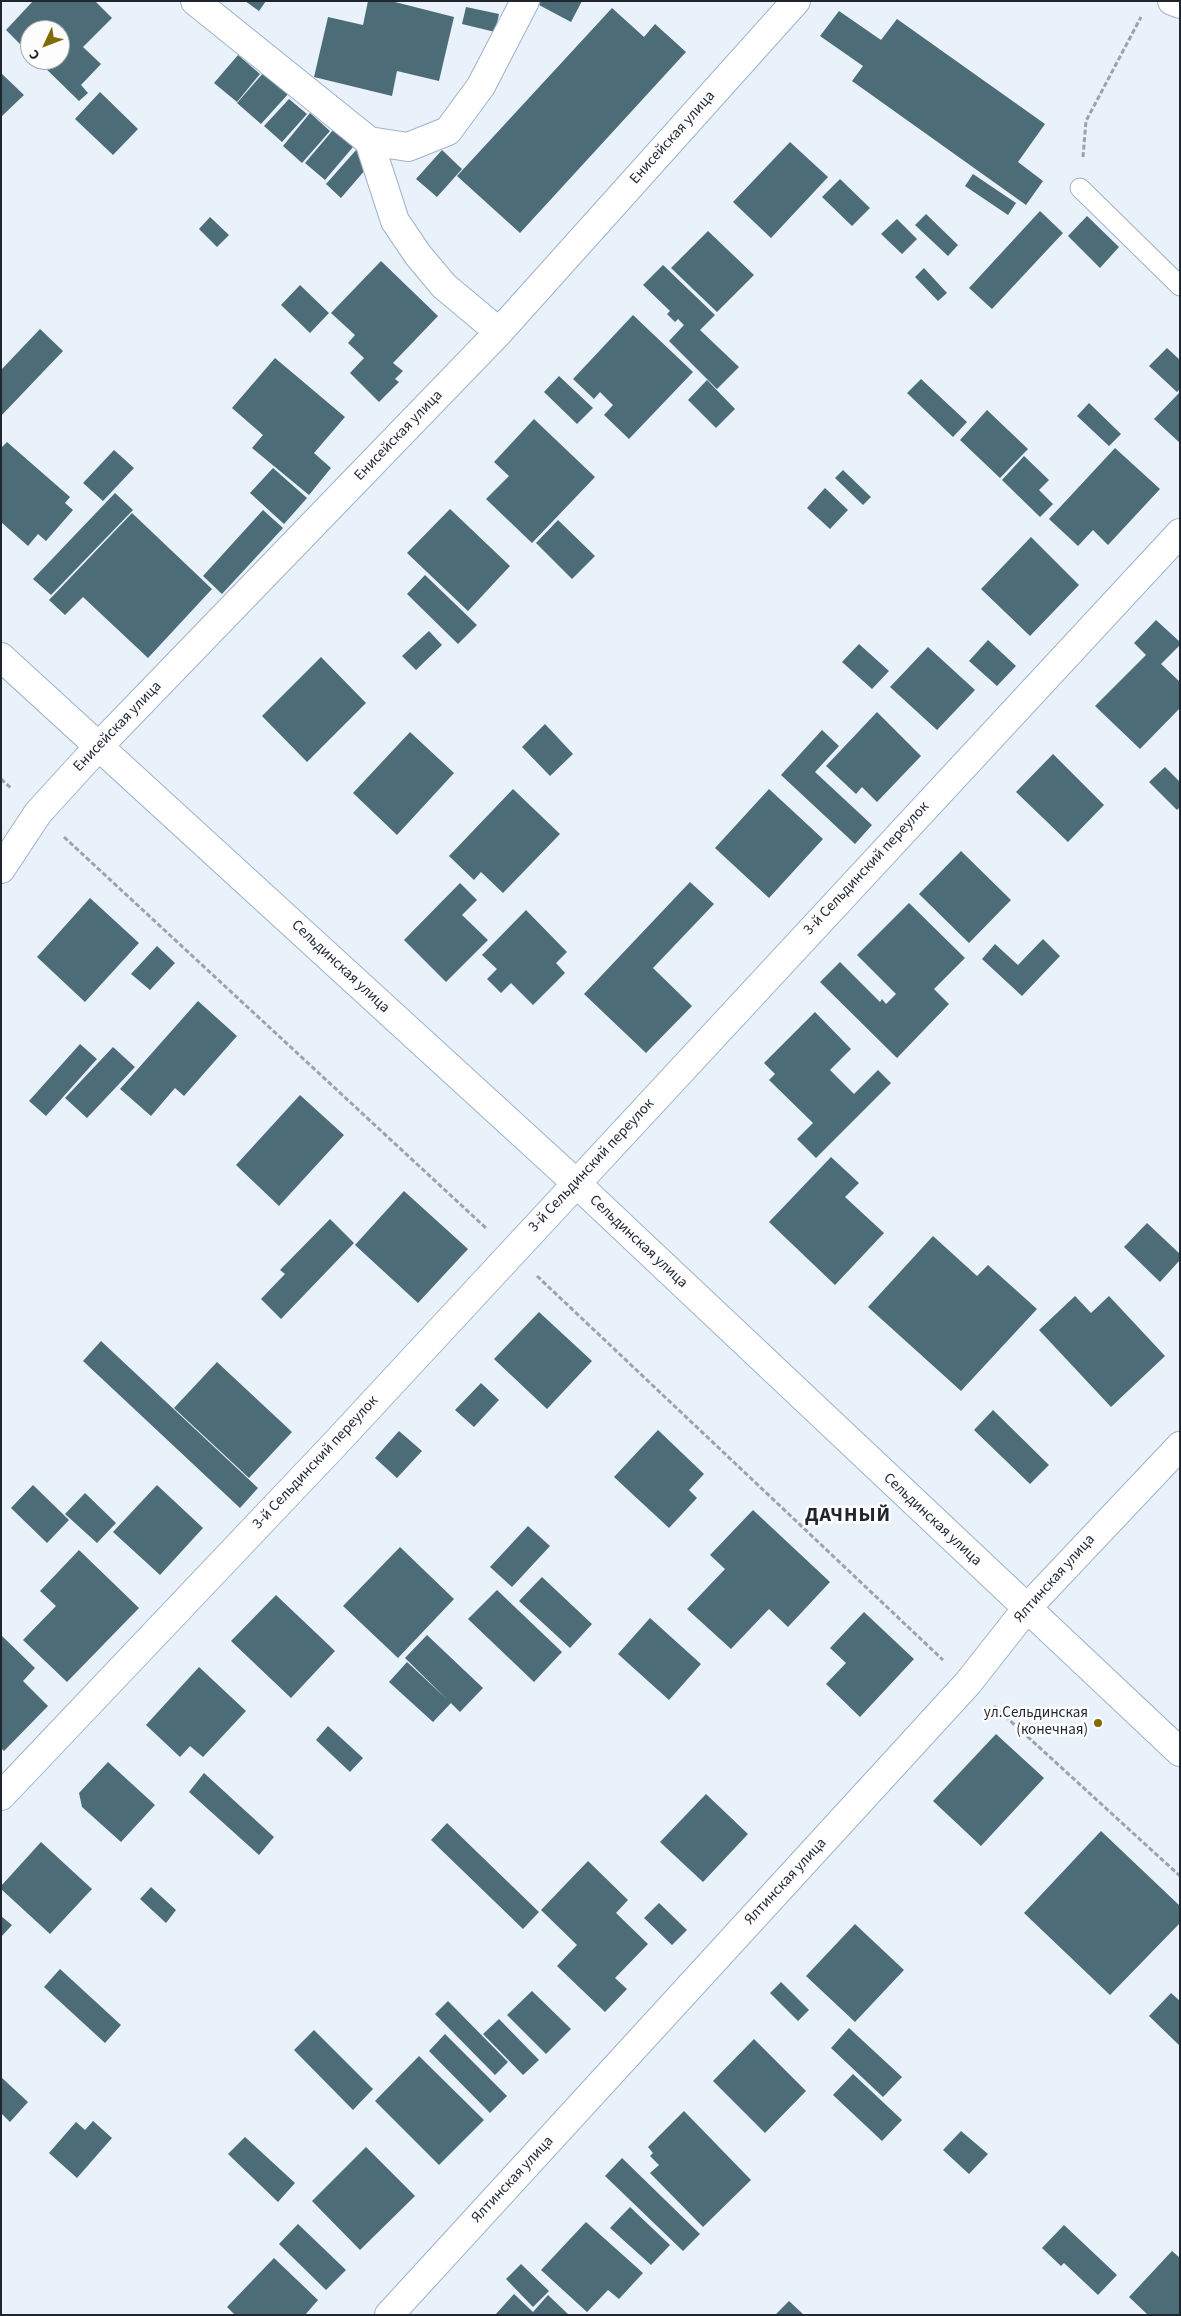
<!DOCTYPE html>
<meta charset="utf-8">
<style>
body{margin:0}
#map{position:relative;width:1181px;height:2316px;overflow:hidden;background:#e9f1fb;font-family:"Source Sans 3",sans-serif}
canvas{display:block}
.frame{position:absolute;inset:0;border:2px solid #1f2630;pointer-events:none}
.north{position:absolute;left:20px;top:20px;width:50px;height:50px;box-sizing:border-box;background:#fdfdfd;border:1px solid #a4a7ab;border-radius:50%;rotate:227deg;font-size:14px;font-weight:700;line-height:20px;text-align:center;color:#1f2630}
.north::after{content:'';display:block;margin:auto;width:18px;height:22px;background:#806b05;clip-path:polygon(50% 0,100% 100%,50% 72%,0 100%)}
</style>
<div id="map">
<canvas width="1181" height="2316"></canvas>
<div class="frame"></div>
<div class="north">С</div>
</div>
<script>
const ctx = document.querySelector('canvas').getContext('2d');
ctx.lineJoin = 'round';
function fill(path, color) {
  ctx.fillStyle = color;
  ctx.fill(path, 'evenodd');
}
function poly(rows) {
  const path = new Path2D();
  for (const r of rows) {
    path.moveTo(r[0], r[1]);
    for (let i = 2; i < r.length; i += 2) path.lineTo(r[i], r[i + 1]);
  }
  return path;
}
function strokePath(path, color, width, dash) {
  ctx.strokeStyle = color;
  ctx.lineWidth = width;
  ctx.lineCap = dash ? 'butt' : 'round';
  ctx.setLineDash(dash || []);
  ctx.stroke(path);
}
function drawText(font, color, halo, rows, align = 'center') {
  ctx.font = font + ' "Source Sans 3",sans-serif';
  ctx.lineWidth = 5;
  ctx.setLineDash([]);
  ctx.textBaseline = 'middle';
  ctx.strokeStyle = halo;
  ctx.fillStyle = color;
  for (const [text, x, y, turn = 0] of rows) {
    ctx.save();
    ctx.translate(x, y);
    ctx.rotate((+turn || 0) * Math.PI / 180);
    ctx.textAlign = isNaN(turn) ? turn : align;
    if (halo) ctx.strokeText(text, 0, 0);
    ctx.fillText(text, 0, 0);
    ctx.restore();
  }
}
fill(poly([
 [33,1,95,1,112,18,83,47,101,64,81,85,88,93,79,101,37,60,60,60,60,30,30,30,30,54,6,30],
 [245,1,266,1,259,11],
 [368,1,391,1,454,17,439,81,397,71,392,96,314,77,328,17,363,25],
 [541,1,582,1,571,22,539,5],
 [466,7,499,14,495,32,462,24],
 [612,8,644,37,655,24,686,52,520,233,457,176],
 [839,11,881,40,897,19,1045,124,1018,162,1043,181,1026,205,852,81,863,66,820,36],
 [238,55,260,74,237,102,214,83],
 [264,72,289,93,261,124,237,103],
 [1,73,24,95,1,117],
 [100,92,138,129,113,155,75,119],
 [289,99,307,114,282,142,264,126],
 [310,113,330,131,302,163,283,146],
 [333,130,353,147,325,180,305,163],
 [790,142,828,177,771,238,733,202],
 [357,149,372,162,341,198,326,184],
 [442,150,462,169,437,197,416,179],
 [973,174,1016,203,1008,215,965,186],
 [840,179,870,208,852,226,822,197],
 [1040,211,1063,233,992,309,969,288],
 [926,214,958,245,948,256,915,225],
 [1087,216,1119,247,1100,268,1068,236],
 [210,217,229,235,217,247,199,229],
 [897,219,917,239,902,254,881,234],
 [708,231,754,275,717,312,671,268],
 [381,261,438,316,393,363,403,371,395,379,399,382,379,402,350,373,364,358,348,343,355,335,331,313],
 [663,265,715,315,700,330,739,367,717,389,669,341,684,325,678,319,675,322,667,314,670,311,643,285],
 [924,268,947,293,938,301,915,277],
 [300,285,329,313,310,333,281,305],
 [633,315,693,372,629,439,604,415,613,405,600,392,594,399,573,379],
 [40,329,63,351,1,416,1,370],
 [1167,348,1180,360,1180,389,1177,392,1149,366],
 [275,358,345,417,314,453,331,468,309,495,252,448,263,435,232,408],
 [559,376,593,408,577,424,544,392],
 [921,379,967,422,953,437,907,393],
 [707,380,735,409,716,428,688,400],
 [1180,392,1180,443,1154,419],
 [1089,403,1121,434,1109,446,1077,416],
 [987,410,1028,449,1000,478,960,440],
 [534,419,595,477,532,543,486,499,509,476,494,462],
 [7,442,70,497,65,503,73,510,46,541,38,534,28,546,1,522,1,448],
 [1115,448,1160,489,1108,545,1093,530,1078,546,1049,519],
 [114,450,134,468,103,501,83,483],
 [1024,456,1049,480,1039,490,1053,504,1040,517,1002,480],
 [273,468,307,498,284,524,250,493],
 [843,470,871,497,863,505,835,478],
 [825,488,848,510,830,529,807,508],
 [115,493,133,510,51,595,33,579],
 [450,509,510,566,468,611,407,553],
 [263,510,283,528,222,594,203,576],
 [132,513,212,589,148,658,83,597,65,615,49,600],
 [558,520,595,556,572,579,536,543],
 [1031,537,1079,585,1030,636,981,589],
 [425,575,477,625,458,644,407,594],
 [1156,620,1180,642,1180,645,1161,664,1180,682,1180,708,1140,749,1095,706,1146,655,1134,643],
 [429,631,442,645,416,670,402,656],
 [988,640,1016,666,997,686,969,661],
 [859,644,889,671,872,689,842,662],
 [928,647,975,690,937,730,890,687],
 [321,657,366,703,307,762,262,716],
 [877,712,921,756,877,802,862,787,856,794,826,766],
 [545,724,573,754,550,776,522,747],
 [822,730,839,746,815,772,872,825,855,844,781,775],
 [410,732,454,773,397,835,353,793],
 [1053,754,1104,805,1068,842,1016,792],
 [1165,767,1180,782,1180,807,1177,810,1149,782],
 [513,789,560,834,503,893,481,872,474,880,449,856],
 [769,789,823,839,769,898,715,848],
 [961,851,1011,900,969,943,919,894],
 [690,882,714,904,653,968,692,1006,646,1053,584,994],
 [460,883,477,900,462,915,488,940,446,982,404,940],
 [90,898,139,943,85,1002,37,957],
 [909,903,965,958,934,989,949,1004,897,1058,820,982,840,962,880,1002,882,999,886,1004,896,994,857,955],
 [526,910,567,952,556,963,565,973,533,1005,511,983,501,993,487,979,497,969,482,955],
 [1043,939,1060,956,1022,996,982,959,995,944,1018,965],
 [157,946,175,963,150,990,131,974],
 [198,1001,237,1036,184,1096,175,1088,151,1116,120,1089],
 [815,1012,851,1049,830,1070,854,1094,878,1070,891,1083,816,1158,797,1139,813,1123,769,1080,775,1074,764,1063],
 [80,1044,97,1059,46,1116,29,1101],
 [113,1047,135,1067,87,1118,65,1098],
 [300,1095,344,1135,279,1206,236,1165],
 [831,1157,859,1183,845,1197,884,1233,835,1285,769,1222],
 [404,1191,468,1249,418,1303,355,1245],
 [330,1219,354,1243,281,1319,261,1299,285,1274,280,1270],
 [1147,1223,1180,1254,1180,1260,1160,1282,1124,1247],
 [933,1236,977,1276,988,1265,1037,1309,961,1391,868,1307],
 [1075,1296,1091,1313,1109,1296,1165,1356,1111,1407,1039,1330],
 [539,1312,592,1361,547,1409,494,1359],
 [101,1341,258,1488,240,1508,83,1361],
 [217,1362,292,1432,249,1478,174,1408],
 [481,1383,499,1400,474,1427,455,1410],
 [993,1410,1049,1465,1030,1484,974,1430],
 [658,1430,704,1474,689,1490,697,1498,669,1528,614,1477],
 [399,1431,422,1451,397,1478,375,1458],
 [33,1485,69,1520,47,1543,11,1508],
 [157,1485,203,1528,160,1575,113,1532],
 [85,1493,116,1523,97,1543,65,1514],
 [753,1510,830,1582,788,1627,769,1609,731,1649,687,1609,725,1569,710,1555],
 [528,1526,550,1546,512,1587,490,1567],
 [400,1547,454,1599,398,1658,343,1606],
 [79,1550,139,1608,67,1682,23,1640,56,1606,40,1591],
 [542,1577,592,1624,570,1648,519,1601],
 [497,1590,562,1652,534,1682,468,1619],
 [276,1595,335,1651,291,1698,231,1641],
 [864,1612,914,1659,860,1717,826,1684,846,1663,830,1648],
 [650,1618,701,1664,669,1700,618,1654],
 [1,1635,35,1668,23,1681,48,1706,4,1751,1,1748],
 [427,1635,483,1688,460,1712,405,1658],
 [407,1662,451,1703,433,1722,389,1682],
 [199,1667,246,1711,203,1757,190,1746,180,1757,146,1725],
 [328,1726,363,1758,350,1772,316,1740],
 [996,1734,1044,1778,981,1846,933,1801],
 [108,1762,155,1805,121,1842,82,1807,79,1793],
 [204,1773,274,1837,259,1855,189,1792],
 [706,1794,748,1834,703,1882,660,1842],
 [447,1823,539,1912,523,1929,431,1840],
 [1101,1831,1180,1906,1180,1923,1110,1995,1024,1913],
 [41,1842,92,1889,50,1934,1,1889,1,1886],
 [588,1861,628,1900,616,1913,648,1944,615,1978,627,1989,605,2012,557,1966,577,1945,541,1910],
 [151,1887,176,1910,166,1923,140,1899],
 [659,1903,687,1930,672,1945,644,1918],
 [1,1916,12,1925,1,1937],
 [855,1924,904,1970,855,2022,806,1976],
 [60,1969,121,2025,105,2043,44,1987],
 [781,1982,809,2010,798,2021,770,1993],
 [532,1991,571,2029,546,2054,507,2015],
 [1171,1993,1180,2001,1180,2046,1149,2016],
 [448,2001,508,2062,495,2075,435,2014],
 [499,2019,539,2060,523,2075,483,2034],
 [849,2028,902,2077,883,2097,831,2048],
 [314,2030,373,2089,353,2110,294,2050],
 [445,2034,507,2096,490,2113,429,2051],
 [754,2039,806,2091,765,2133,713,2081],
 [419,2056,484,2120,439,2165,375,2101],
 [853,2074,902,2120,882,2141,833,2095],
 [1,2077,28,2102,10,2122,1,2113],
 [684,2111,751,2180,703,2227,650,2173,659,2165,650,2156,653,2153,648,2147],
 [93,2121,112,2138,77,2178,49,2153,76,2122,85,2130],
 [961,2131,988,2154,969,2174,943,2150],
 [245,2137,295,2183,278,2202,228,2154],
 [366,2147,415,2196,360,2250,312,2201],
 [622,2158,700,2234,683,2251,605,2176],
 [630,2207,670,2245,651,2265,610,2228],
 [586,2222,643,2273,619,2299,608,2290,587,2312,541,2270],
 [298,2224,346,2270,326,2290,279,2244],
 [1064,2225,1117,2275,1098,2295,1064,2263,1061,2266,1042,2248],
 [1172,2251,1180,2258,1180,2315,1148,2315,1129,2297],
 [274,2258,318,2300,305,2315,235,2315,227,2307],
 [521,2264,549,2291,533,2307,506,2279],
 [514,2294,533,2312,548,2295,569,2315,495,2315],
 [789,2301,804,2315,775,2315]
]), '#4c6c77');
const lane = poly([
 [1080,188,1180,286]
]);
const street = poly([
 [195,1,369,141,408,147,448,131,481,86,525,1],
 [1172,1,1180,4],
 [369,141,395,221,418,255,444,286,499,332],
 [1,657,576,1183,1180,1752],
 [1,869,38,813,99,746,499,332,796,1],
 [1,1796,334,1445,1180,533],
 [389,2315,968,1683,1027,1608,1180,1446]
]);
strokePath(lane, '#9fb3cb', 21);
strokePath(street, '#9fb3cb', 30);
strokePath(poly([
 [1083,157,1086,121,1141,17],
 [1,779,12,789],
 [64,837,487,1229],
 [537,1276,943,1660],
 [994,1706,1180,1876]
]), '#9ba3ad', 3, [5, 2.5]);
strokePath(lane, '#fff', 19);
strokePath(street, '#fff', 28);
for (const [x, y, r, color] of [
 [1098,1723,5,"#806b05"]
]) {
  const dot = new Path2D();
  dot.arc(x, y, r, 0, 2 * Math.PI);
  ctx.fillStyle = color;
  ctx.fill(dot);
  strokePath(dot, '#fdfdfd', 2);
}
drawText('15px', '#1f2630', '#fdfdfd', [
 ["Енисейская улица",673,138,-48],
 ["Енисейская улица",399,436,-46],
 ["Енисейская улица",118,727,-46],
 ["3-й Сельдинский переулок",867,869,-47],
 ["Сельдинская улица",340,967,43],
 ["3-й Сельдинский переулок",592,1166,-47],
 ["Сельдинская улица",638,1242,43],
 ["3-й Сельдинский переулок",316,1463,-47],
 ["Сельдинская улица",932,1520,43],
 ["Ялтинская улица",1055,1579,-48],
 ["Ялтинская улица",786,1882,-47],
 ["Ялтинская улица",513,2180,-47]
]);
drawText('15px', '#1f2630', '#fdfdfd', [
 ["ул.Сельдинская",1088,1714],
 ["(конечная)",1088,1731]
], 'right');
ctx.letterSpacing = '1px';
drawText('bold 20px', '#1f2630', '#fdfdfd', [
 ["ДАЧНЫЙ",848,1517]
]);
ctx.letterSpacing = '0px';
</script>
